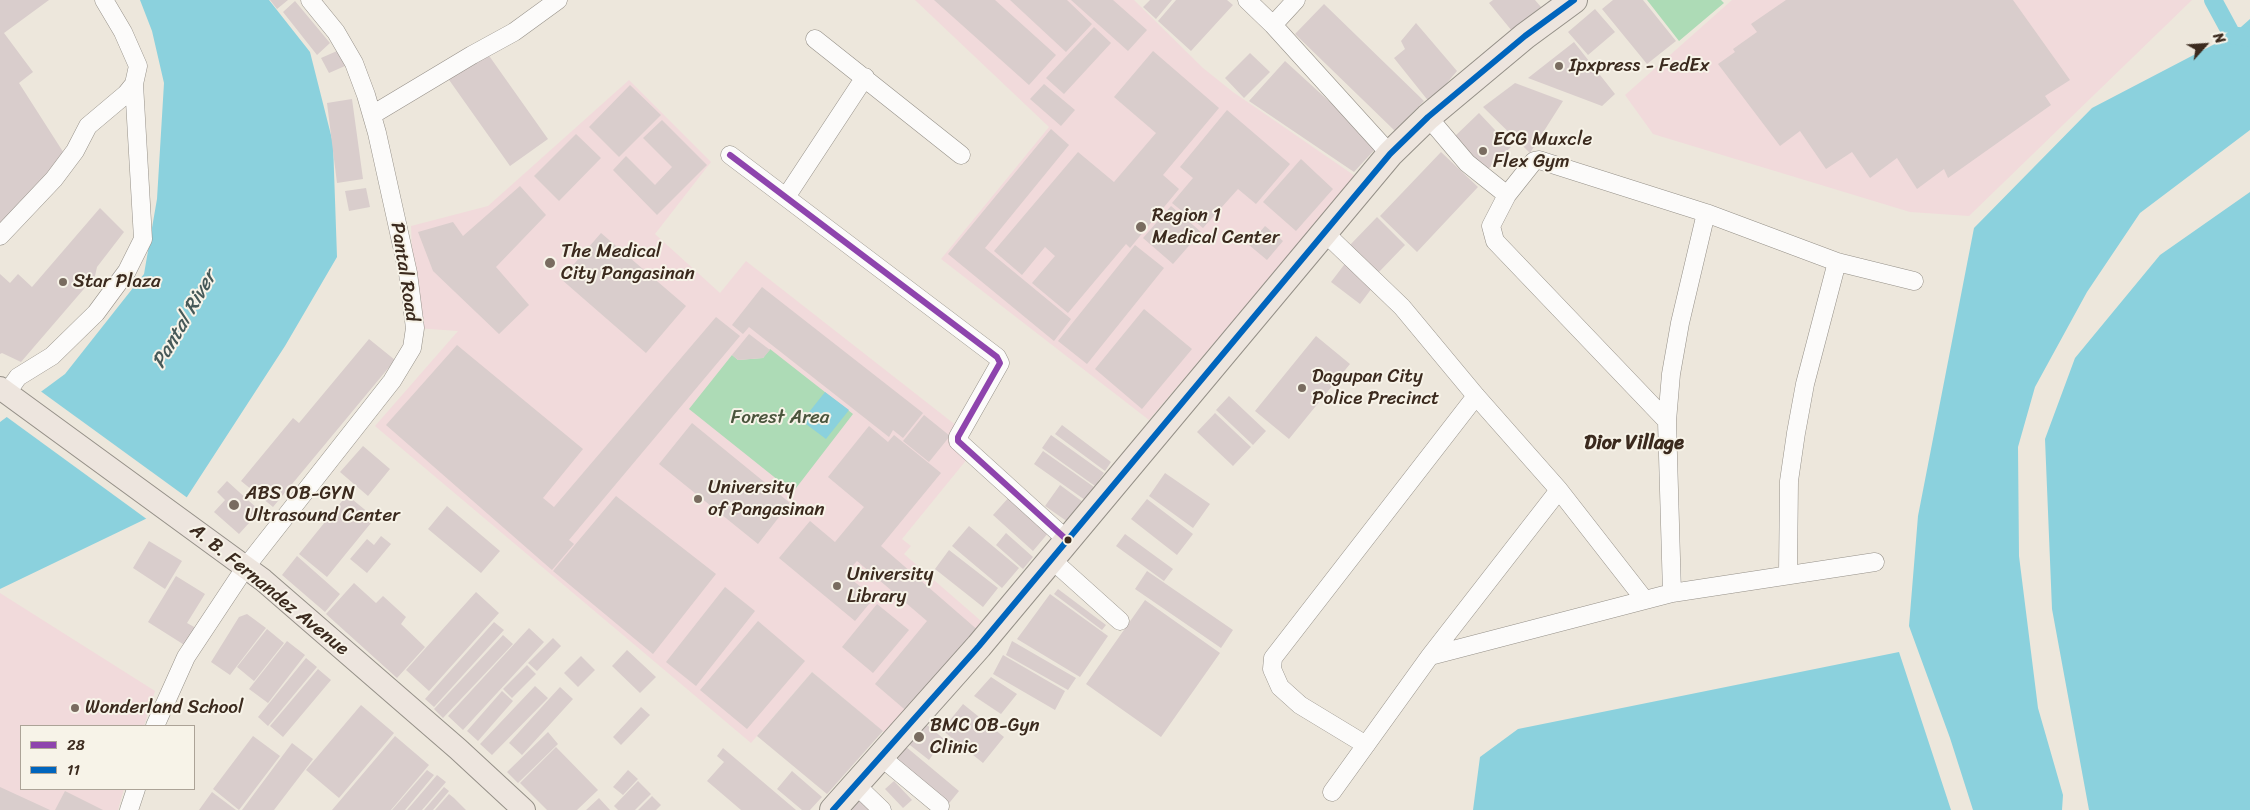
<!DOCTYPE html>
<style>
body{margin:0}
#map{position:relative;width:2250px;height:810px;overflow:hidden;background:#ede7dc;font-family:Sriracha,sans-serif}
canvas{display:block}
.legend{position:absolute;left:20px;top:725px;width:175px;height:65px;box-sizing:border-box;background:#f7f3e8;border:1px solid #aca397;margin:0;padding:6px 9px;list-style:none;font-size:15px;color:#3b2a1e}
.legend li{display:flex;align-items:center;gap:10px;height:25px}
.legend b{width:25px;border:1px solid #aca397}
.north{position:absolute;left:2180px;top:20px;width:50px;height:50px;-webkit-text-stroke:4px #f7f3e8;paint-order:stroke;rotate:64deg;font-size:14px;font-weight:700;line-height:20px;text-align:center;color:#3b2a1e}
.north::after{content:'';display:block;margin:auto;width:18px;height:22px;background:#3b2a1e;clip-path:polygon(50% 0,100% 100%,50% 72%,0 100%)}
</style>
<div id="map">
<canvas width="2250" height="810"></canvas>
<ul class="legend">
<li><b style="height:6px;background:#8e44ad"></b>28</li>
<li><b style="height:6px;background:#0065bd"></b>11</li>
</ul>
<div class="north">N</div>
</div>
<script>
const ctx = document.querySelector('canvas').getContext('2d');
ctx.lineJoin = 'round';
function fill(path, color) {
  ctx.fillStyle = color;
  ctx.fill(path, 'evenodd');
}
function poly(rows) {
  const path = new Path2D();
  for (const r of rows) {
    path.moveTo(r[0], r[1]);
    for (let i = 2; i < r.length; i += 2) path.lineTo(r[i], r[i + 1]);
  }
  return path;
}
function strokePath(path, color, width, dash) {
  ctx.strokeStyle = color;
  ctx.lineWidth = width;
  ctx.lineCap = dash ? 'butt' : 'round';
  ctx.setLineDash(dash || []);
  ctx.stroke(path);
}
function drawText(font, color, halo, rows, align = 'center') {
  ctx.font = font + ' Sriracha,sans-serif';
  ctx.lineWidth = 4;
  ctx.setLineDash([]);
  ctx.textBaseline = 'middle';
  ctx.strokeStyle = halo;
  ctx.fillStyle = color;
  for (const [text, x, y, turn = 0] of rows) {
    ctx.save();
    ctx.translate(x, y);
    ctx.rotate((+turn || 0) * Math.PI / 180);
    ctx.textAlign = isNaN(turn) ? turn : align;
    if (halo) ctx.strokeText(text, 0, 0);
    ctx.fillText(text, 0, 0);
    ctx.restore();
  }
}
fill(poly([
 [915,0,1134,0,1203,68,1233,92,1355,176,1149,420,941,259,1049,127],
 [1732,0,2192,0,1969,216,1910,212,1653,134,1625,95],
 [629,80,711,162,655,234,720,293,746,261,962,430,968,458,902,539,911,546,904,554,988,627,892,739,812,672,751,743,375,426,458,331,415,328,411,226,488,206],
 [0,593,155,691,144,726,21,726,21,789,124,789,118,810,0,810]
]), '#f1dadb');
fill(poly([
 [1647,0,1721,0,1724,3,1679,41],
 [770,349,853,414,793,492,689,409,732,355,738,360,763,358]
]), '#addbb6');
fill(poly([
 [140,0,269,0,310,52,333,143,337,257,285,346,185,500,0,589,0,422,65,374,144,274,157,199,164,83,152,31],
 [2250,19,2250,130,2140,213,2087,292,2035,387,2018,447,2019,556,2038,708,2063,795,2062,810,1973,810,1950,738,1909,626,1918,516,1974,228,2092,108,2232,35],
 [2250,192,2250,810,2089,810,2052,609,2045,439,2075,358,2160,255],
 [825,392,849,410,826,439,802,421],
 [1899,652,1951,810,1473,810,1480,757,1518,729]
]), '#8bd1dd');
fill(poly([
 [39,390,189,499,187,501,148,520,4,415]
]), '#ede7dc');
strokePath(poly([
 [2213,0,2232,35,2250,38]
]), '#8bd1dd', 18);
fill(poly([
 [0,0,49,0,4,33,33,72,19,83,67,158,0,228],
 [270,0,288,0,277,9],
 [934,0,995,0,1056,55,1029,85],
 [1010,0,1067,0,1092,24,1066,52],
 [1071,0,1113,0,1147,30,1128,51],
 [1150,0,1172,0,1156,19,1143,7],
 [1176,0,1227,0,1233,5,1191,51,1158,21],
 [1493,0,1535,0,1541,7,1512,31,1489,3],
 [1613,0,1643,0,1676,41,1647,64,1602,9],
 [1786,0,2013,0,2070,80,2045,96,2051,105,1948,178,1944,169,1917,189,1897,158,1870,178,1852,152,1826,169,1800,131,1780,146,1718,64,1735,52,1733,49,1757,32,1751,24],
 [295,1,330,43,317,55,283,12],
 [1324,4,1424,101,1395,131,1295,34],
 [1595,9,1615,32,1588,55,1568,32],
 [1416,23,1457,71,1430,103,1394,58,1405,49,1401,41],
 [1094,27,1111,43,1064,94,1046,78],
 [1574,42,1615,94,1602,106,1528,78],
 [485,50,548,139,510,166,447,77],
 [337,51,345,66,329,73,321,58],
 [1153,51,1219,108,1163,175,1179,189,1130,248,1126,244,1068,313,1032,283,1055,256,1045,247,1022,275,994,251,1078,152,1114,182,1156,133,1114,97],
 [1250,53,1270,72,1244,98,1225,78],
 [1285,61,1378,146,1354,172,1249,101],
 [1515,83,1563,101,1530,153,1483,107],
 [1044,84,1075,110,1061,126,1030,99],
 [630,85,661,115,619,157,589,127],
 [352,99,363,179,337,183,327,103],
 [1227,110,1290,164,1256,204,1238,189,1203,228,1172,203,1193,178,1180,167],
 [1479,113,1511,147,1485,172,1453,138],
 [662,120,707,165,657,215,613,170,626,156,655,185,672,167,643,138],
 [1051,129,1069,145,985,248,1071,319,1054,341,948,254],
 [576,134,601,158,559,201,534,176],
 [1441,152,1478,187,1417,252,1380,216],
 [1301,159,1333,189,1296,231,1263,202],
 [520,186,546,215,496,267,529,305,499,334,433,271,418,232,453,222,463,236],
 [366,188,370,207,349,211,345,191],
 [1171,206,1201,232,1173,264,1143,238],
 [100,208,124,232,97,267,95,276,21,362,2,353,0,354,0,274,10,283,18,274,32,287],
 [1377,217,1405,245,1378,273,1350,245],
 [1265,226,1283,241,1267,260,1249,245],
 [601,233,686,306,646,353,561,279],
 [1135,245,1164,268,1087,364,1058,341],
 [1347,261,1375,284,1360,304,1331,282],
 [762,287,923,413,903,438,893,430,889,437,749,327,743,334,732,325],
 [1144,309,1192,349,1142,409,1095,369],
 [716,317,740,336,569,540,574,544,552,570,386,425,457,345,583,449,543,498,554,507],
 [749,334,770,350,763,358,738,360,732,355],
 [1316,336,1350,364,1289,439,1255,411],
 [369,339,395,360,273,507,241,481,293,418,299,423],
 [1229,396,1266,431,1253,445,1216,410],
 [1215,413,1251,447,1233,466,1197,432],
 [924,415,950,436,929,462,903,441],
 [692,423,790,503,758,544,659,464],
 [1062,425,1111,462,1105,471,1055,434],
 [869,426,888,442,894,435,941,473,881,546,980,632,910,714,875,684,927,621,857,561,845,574,874,598,855,621,779,558,810,521,835,542,864,507,828,477],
 [1051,435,1104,473,1095,486,1042,448],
 [363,446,390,469,368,496,340,472],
 [1043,451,1094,487,1085,500,1034,464],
 [1165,473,1210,504,1193,528,1149,496],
 [227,481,260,511,239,534,214,512,225,500,217,492],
 [1060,485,1083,502,1068,522,1045,506],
 [347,495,375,518,327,577,299,554],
 [616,496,716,574,653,654,553,571],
 [1010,496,1049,532,1033,551,993,515],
 [1147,499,1193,534,1177,555,1131,519],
 [447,506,500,551,481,573,428,529],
 [969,526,1019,568,1002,588,952,546],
 [1006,533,1033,557,1023,569,996,545],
 [1125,534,1173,569,1164,581,1116,546],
 [381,536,391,544,367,573,350,559,367,539,374,545],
 [149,541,182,561,165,589,133,568],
 [949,550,998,588,983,607,935,569],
 [297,556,340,594,325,612,282,575],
 [1147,571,1233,630,1221,648,1135,589],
 [176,576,205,594,187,623,196,628,186,646,148,622],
 [354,583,376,603,383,596,406,617,401,624,425,647,397,678,326,614],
 [725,587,755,611,696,686,666,662],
 [1058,589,1106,625,1102,630,1054,594],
 [476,592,499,613,429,691,406,670],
 [1050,594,1108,636,1080,677,1017,639],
 [1145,600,1220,653,1161,737,1086,684],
 [877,604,909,630,873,673,842,647],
 [247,614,266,628,230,675,211,662,239,617],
 [758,621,805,661,747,729,700,690],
 [494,622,504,630,434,707,425,699],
 [529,628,544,642,463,730,448,716],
 [267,629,284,643,254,681,237,667],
 [503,635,513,644,443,718,434,709],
 [553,638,561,646,537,671,528,663],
 [287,641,305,655,268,703,249,689],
 [1012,641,1076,678,1068,690,1006,655],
 [627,650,656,677,640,693,612,666],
 [1003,655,1065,691,1055,710,993,674],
 [581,656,595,670,578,687,564,673],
 [306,658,317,667,268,726,258,717],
 [527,665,536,674,512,698,503,689],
 [318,669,331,680,283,737,270,726],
 [812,672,883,731,827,794,757,736],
 [991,677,1017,694,1001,714,974,696],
 [535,686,548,698,492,755,480,744],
 [560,687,573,699,522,755,509,743],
 [502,691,513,701,478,741,467,731],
 [963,704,1004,737,983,763,942,730],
 [361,705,394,733,339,798,306,770],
 [641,707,650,715,621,745,613,737],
 [922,721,944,739,929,760,906,742],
 [548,732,558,744,518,783,507,772],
 [253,736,280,756,239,810,213,789],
 [395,736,429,765,391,810,332,810],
 [292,743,313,759,274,810,242,810],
 [905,746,959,791,946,807,892,761],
 [556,747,598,790,577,810,547,810,520,783],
 [723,748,796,810,741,810,707,781,724,762,717,756],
 [427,770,434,775,405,810,392,810],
 [628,770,638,779,623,795,613,787],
 [792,771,822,797,810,810,802,810,777,789],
 [437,775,446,782,422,810,407,810],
 [638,781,651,794,635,810,618,810,614,806],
 [894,781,912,800,903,808,885,789],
 [0,787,50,810,0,810],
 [444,787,449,791,433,810,424,810],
 [65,791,103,810,55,810],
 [212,792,236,810,199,810],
 [449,794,454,798,466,810,435,810],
 [652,796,661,805,656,810,638,810],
 [864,796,879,810,853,810,851,809],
 [599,798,610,810,586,810]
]), '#d9cdcc');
const minor = poly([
 [1247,0,1273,25,1390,154],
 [1273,25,1296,0],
 [815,39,961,155],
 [372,115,472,55,514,32,558,0],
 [1428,117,1467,163,1507,195],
 [730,155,997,357,1000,363,958,437,958,441,1067,540],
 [786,197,865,77],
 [1325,233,1402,307,1476,396,1559,490,1644,599],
 [0,236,54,179,75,151,88,126,126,94,134,84,138,66,123,32,104,0],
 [6,394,18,377,52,356,96,313,127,271,143,239,134,84],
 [1667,421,1495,241,1491,226,1507,195,1534,161,1539,160,1706,213,1837,262,1914,281],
 [1051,559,1120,621],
 [1788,573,1789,481,1796,433,1805,384,1837,262],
 [1672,593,1667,421,1671,374,1680,323,1706,213],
 [1430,656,1672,593,1875,562],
 [155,726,186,657,245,568,392,381,412,348,415,328,408,273,377,133,366,95,354,63,336,32,310,0],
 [1366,745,1300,705,1280,687,1272,669,1273,658,1476,396],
 [881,757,940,806],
 [856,785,882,810],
 [1332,792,1430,656,1559,490],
 [129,810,136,789]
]);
const major = poly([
 [0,388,263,580,458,749,524,810]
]);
const highway = poly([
 [833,810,979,646,1390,154,1428,117,1525,36,1574,0]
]);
strokePath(minor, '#959088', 19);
strokePath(major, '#959088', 24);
strokePath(highway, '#959088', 28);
strokePath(minor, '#fcfbfa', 18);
strokePath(major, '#ede5de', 22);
strokePath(highway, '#ede5de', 26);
strokePath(poly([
 [730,155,997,357,1000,363,958,437,958,441,1067,540]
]), '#8e44ad', 6);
strokePath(poly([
 [833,810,979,646,1390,154,1428,117,1525,36,1574,0]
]), '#0065bd', 6);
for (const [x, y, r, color] of [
 [1559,66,5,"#796c60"],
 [1483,151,5,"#796c60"],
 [1141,227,6,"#796c60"],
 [550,263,6,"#796c60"],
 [63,282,5,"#796c60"],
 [1302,388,5,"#796c60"],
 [698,499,5,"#796c60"],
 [234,505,6,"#796c60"],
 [1068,540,4.5,"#3b2a1e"],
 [837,586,5,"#796c60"],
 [75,708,5,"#796c60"],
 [919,737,6,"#796c60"]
]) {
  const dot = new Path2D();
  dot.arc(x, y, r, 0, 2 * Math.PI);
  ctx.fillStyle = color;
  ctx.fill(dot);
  strokePath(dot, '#f7f3e8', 2);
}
drawText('19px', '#3b2a1e', '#f7f3e8', [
 ["Ipxpress - FedEx",1569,66],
 ["ECG Muxcle",1493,140],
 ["Flex Gym",1493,162],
 ["Region 1",1152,216],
 ["Medical Center",1152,238],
 ["The Medical",561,252],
 ["City Pangasinan",561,274],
 ["Star Plaza",73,282],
 ["Dagupan City",1312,377],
 ["Police Precinct",1312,399],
 ["University",708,488],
 ["of Pangasinan",708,510],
 ["ABS OB-GYN",245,494],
 ["Ultrasound Center",245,516],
 ["University",847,575],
 ["Library",847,597],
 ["Wonderland School",85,708],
 ["BMC OB-Gyn",930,726],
 ["Clinic",930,748]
], 'left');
drawText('19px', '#3b2a1e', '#f7f3e8', [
 ["Pantal Road",404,272,81],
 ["A. B. Fernandez Avenue",269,590,39]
]);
drawText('19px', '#4a543c', '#f7f3e8', [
 ["Forest Area",780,418]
]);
drawText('italic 20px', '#465958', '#f7f3e8', [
 ["Pantal River",185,320,-60]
]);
drawText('bold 20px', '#3b2a1e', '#f7f3e8', [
 ["Dior Village",1634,444]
]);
</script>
